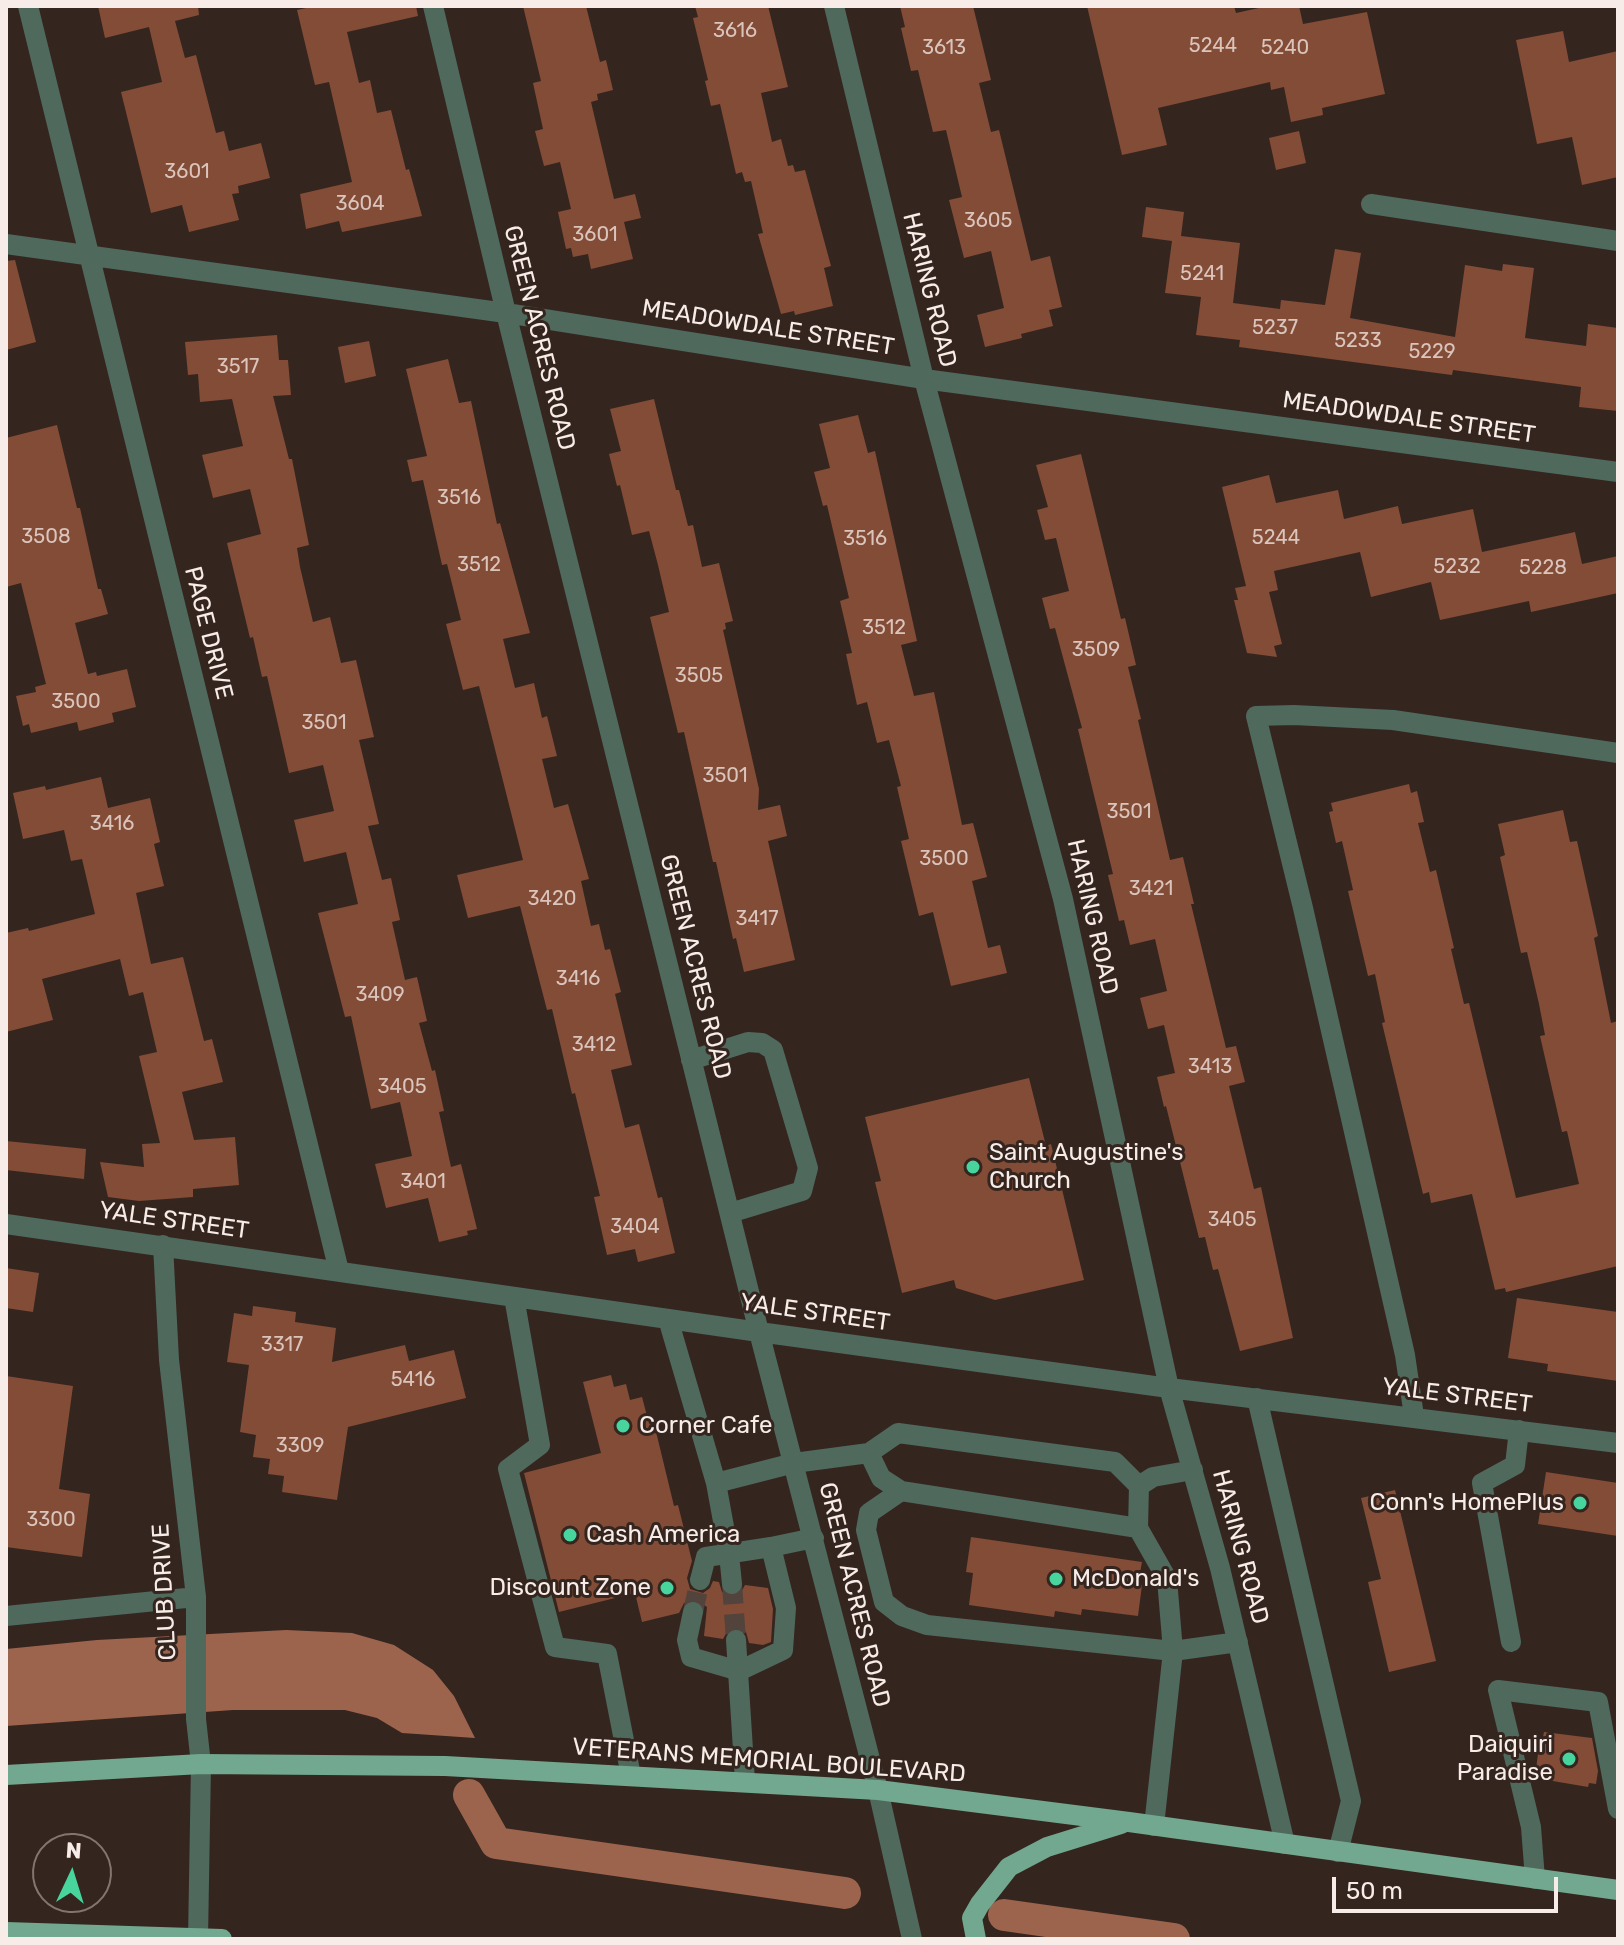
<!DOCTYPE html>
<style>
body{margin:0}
#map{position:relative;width:1624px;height:1945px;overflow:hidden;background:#35251f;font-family:Rubik,sans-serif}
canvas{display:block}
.frame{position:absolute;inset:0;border:8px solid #f7ece8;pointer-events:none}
.north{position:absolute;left:32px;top:1833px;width:80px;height:80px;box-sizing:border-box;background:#35251f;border:2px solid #83756f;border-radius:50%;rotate:4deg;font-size:22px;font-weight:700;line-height:32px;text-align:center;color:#f7ece8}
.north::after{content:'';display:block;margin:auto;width:28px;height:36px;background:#47d49d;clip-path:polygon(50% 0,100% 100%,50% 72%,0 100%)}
.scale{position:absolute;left:1332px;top:1877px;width:226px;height:36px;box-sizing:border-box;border:4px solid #f7ece8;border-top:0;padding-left:10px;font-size:24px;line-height:28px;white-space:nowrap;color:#f7ece8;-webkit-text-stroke:6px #35251f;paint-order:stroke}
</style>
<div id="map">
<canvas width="1624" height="1945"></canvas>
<div class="frame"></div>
<div class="north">N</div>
<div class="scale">50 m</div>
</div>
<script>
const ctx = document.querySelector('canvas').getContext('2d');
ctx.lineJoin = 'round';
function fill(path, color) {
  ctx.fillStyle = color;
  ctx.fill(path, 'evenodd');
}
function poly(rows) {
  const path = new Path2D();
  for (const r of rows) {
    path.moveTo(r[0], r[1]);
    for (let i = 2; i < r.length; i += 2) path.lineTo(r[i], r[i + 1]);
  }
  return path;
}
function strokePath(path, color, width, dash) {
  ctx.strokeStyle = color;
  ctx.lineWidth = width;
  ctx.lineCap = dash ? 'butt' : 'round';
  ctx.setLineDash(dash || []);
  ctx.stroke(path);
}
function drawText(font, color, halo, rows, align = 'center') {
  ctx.font = font + ' Rubik,sans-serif';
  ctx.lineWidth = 6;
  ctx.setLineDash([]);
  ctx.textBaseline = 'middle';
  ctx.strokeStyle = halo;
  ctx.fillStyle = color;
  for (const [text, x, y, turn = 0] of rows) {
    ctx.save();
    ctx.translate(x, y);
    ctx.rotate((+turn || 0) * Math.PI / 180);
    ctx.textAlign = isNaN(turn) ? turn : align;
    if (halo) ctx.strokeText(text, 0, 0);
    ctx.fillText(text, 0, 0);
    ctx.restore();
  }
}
fill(poly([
 [286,1630,352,1633,394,1645,433,1670,454,1696,475,1738,402,1733,377,1718,345,1710,233,1710,6,1726,6,1649,97,1640]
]), '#9d644d');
strokePath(poly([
 [469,1795,496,1843,845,1893],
 [1004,1915,1174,1939]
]), '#9d644d', 32);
fill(poly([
 [98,6,198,6,199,15,175,21,185,58,196,55,216,133,224,131,229,151,261,143,270,178,238,186,239,193,232,194,239,220,189,232,182,205,151,213,121,92,162,82,149,27,105,38],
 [315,6,416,6,418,16,347,32,359,83,370,80,377,113,391,110,406,170,409,169,422,216,342,232,339,221,306,229,300,194,352,182,329,82,315,85,297,10],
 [523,6,586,6,600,62,606,60,613,90,597,94,598,100,591,102,614,199,635,194,641,218,624,222,633,259,591,269,588,254,573,257,571,248,566,249,558,212,571,209,560,162,544,166,535,131,543,129,533,83,541,81],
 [695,6,768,6,788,87,761,93,772,142,781,139,788,166,793,165,795,172,805,170,831,266,824,268,833,306,795,315,794,311,781,314,758,234,763,233,751,181,745,182,742,172,736,174,720,104,711,106,705,81,708,80,693,18,698,17],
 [900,6,973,6,991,80,979,83,991,132,999,130,1031,261,1050,256,1062,307,1049,310,1053,326,1021,334,1022,338,985,347,977,315,1004,308,991,251,964,258,949,200,962,197,946,130,933,132,918,70,911,71,901,28,905,27],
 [1087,6,1234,6,1236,13,1268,6,1299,6,1303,24,1367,12,1385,94,1322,108,1323,115,1291,122,1284,87,1271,90,1270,82,1158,108,1167,145,1122,155],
 [1563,31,1569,62,1618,51,1618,177,1582,185,1572,137,1537,144,1516,40],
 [1299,131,1306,163,1276,170,1269,138],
 [1146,207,1184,212,1181,236,1240,243,1233,303,1280,309,1281,300,1325,305,1335,249,1361,253,1350,318,1455,337,1465,265,1502,271,1503,264,1534,268,1525,338,1586,346,1588,324,1618,328,1618,411,1579,407,1581,387,1453,370,1452,375,1239,347,1240,340,1196,335,1201,297,1165,293,1172,241,1142,237],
 [15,260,36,342,6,350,6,261],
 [277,335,279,360,288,360,291,395,273,396,289,459,292,459,309,545,297,548,300,567,313,622,330,617,341,663,356,660,374,737,359,740,379,824,368,826,382,880,391,878,400,920,392,922,405,980,417,977,427,1021,419,1023,432,1071,435,1070,444,1111,439,1112,451,1167,461,1164,477,1229,467,1231,468,1235,439,1242,428,1198,386,1208,375,1164,412,1156,400,1102,371,1109,351,1016,345,1017,318,913,358,904,346,852,304,862,294,820,334,811,323,765,289,773,267,676,262,677,253,637,250,638,227,543,261,534,250,489,213,498,202,455,243,446,232,399,200,402,198,374,188,375,185,342],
 [369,341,376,376,345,383,338,347],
 [448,359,459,403,471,401,497,524,500,523,530,633,503,639,515,688,534,683,542,718,547,716,557,756,542,759,554,808,568,804,589,879,581,881,591,926,599,924,605,950,610,949,621,992,615,994,632,1065,611,1070,625,1128,639,1124,658,1198,662,1197,675,1253,638,1262,635,1249,607,1255,594,1197,600,1196,575,1093,572,1094,552,1009,547,1010,520,906,468,918,457,875,523,860,479,686,463,690,446,624,461,620,447,564,442,565,423,480,412,482,407,460,427,456,406,369],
 [654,399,676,490,679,490,688,526,693,525,702,567,719,563,733,621,725,623,726,629,723,630,759,789,758,810,780,805,787,836,768,841,795,960,744,972,736,938,733,939,716,862,713,862,684,732,678,733,650,617,669,612,658,565,649,531,632,535,620,485,617,486,609,454,621,451,610,409],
 [858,415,868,453,875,451,917,641,901,645,914,696,934,692,962,825,973,823,987,877,972,881,988,948,1000,945,1007,973,951,986,933,912,919,916,901,841,909,839,897,787,901,786,889,740,877,743,867,702,857,705,846,654,852,653,840,601,849,598,827,505,823,506,814,472,830,468,819,424],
 [57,425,77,508,80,508,98,589,101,589,108,614,75,623,88,674,96,672,97,676,127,669,136,707,112,713,114,722,79,731,77,722,31,733,29,724,23,726,16,696,36,692,35,687,46,684,21,583,6,587,6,438],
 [1081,454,1121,619,1125,618,1136,665,1128,667,1141,719,1138,720,1170,860,1183,857,1194,904,1191,904,1226,1048,1236,1046,1245,1082,1229,1086,1254,1189,1261,1187,1293,1338,1240,1351,1218,1269,1213,1270,1205,1237,1199,1238,1166,1106,1164,1107,1157,1077,1175,1073,1164,1025,1148,1029,1140,998,1167,991,1155,939,1130,945,1124,920,1119,921,1108,875,1113,874,1078,729,1082,728,1055,628,1050,629,1042,598,1069,591,1056,538,1045,540,1037,510,1048,507,1036,465],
 [1269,475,1276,503,1338,490,1344,519,1398,506,1402,524,1473,509,1482,552,1575,532,1582,564,1618,556,1618,593,1531,612,1529,601,1440,620,1431,582,1371,597,1360,552,1274,571,1278,590,1269,592,1282,644,1274,646,1277,657,1247,653,1234,600,1238,600,1235,588,1246,586,1222,487],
 [101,777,108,808,150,798,160,842,154,844,164,886,136,893,151,964,183,957,204,1041,212,1039,223,1082,182,1092,194,1140,235,1137,239,1185,193,1189,193,1197,139,1201,108,1197,100,1162,144,1167,142,1144,160,1143,139,1056,157,1052,143,992,129,996,120,959,42,979,53,1020,6,1032,6,933,28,928,29,931,95,914,82,859,71,861,64,830,23,839,13,793,45,786,46,790],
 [1409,784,1411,793,1417,791,1424,822,1418,823,1430,872,1436,870,1454,948,1451,949,1464,1004,1469,1003,1516,1198,1579,1184,1567,1131,1562,1132,1540,1036,1545,1035,1539,1004,1527,952,1521,953,1500,857,1505,855,1498,824,1563,810,1570,842,1577,841,1598,936,1594,938,1611,1023,1618,1021,1618,1266,1506,1292,1505,1288,1495,1290,1472,1194,1431,1203,1429,1192,1423,1194,1382,1023,1385,1022,1375,974,1368,976,1348,891,1353,890,1342,841,1336,843,1329,812,1333,811,1331,803],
 [1029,1078,1046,1146,1051,1144,1084,1280,995,1300,956,1288,954,1280,902,1293,875,1182,881,1181,865,1117],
 [6,1141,86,1149,84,1179,6,1170],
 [6,1268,39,1273,33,1312,6,1308],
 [1517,1298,1618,1312,1618,1381,1547,1371,1548,1364,1508,1358],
 [253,1306,296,1312,295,1322,336,1328,332,1362,405,1345,409,1361,454,1350,466,1398,348,1427,337,1500,282,1492,284,1476,268,1474,270,1459,253,1457,256,1435,240,1432,249,1365,227,1362,234,1313,252,1316],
 [611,1375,614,1387,626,1384,630,1400,642,1397,647,1416,652,1415,674,1506,678,1505,692,1561,687,1578,690,1589,703,1593,710,1588,713,1581,719,1582,722,1592,733,1597,740,1594,745,1585,768,1588,773,1609,771,1642,763,1645,749,1643,746,1632,736,1627,728,1630,723,1639,704,1636,707,1607,695,1599,684,1603,679,1613,642,1622,635,1593,559,1612,524,1473,601,1453,583,1382],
 [6,1376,73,1386,59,1489,90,1494,82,1557,6,1547],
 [1546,1472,1618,1483,1618,1536,1538,1524],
 [1395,1490,1436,1661,1389,1672,1368,1582,1381,1579,1361,1498],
 [971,1537,1142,1562,1138,1584,1142,1585,1138,1616,1082,1609,1081,1615,1055,1611,1054,1617,969,1605,973,1573,966,1572],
 [1544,1732,1592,1738,1598,1771,1596,1784,1589,1783,1588,1787,1535,1778,1540,1737,1543,1737]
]), '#834c37');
strokePath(poly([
 [732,1584,736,1640],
 [693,1612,700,1580]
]), '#52433d', 20, [20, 10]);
strokePath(poly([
 [28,6,339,1271],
 [433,6,506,313,759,1332,878,1790,912,1939],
 [834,6,924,379,1063,899,1169,1388,1220,1568,1285,1844],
 [1371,204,1618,241],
 [6,244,506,313,924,379,1618,472],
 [691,1060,748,1042,762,1043,773,1050,808,1168,802,1191,730,1213],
 [6,1224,759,1332,1169,1388,1618,1443],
 [163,1245,169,1360,196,1597,196,1719,201,1764,198,1939],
 [514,1297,540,1445,508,1469,555,1647,607,1654,631,1776],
 [668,1319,716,1483,729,1554,732,1584],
 [1257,1398,1351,1801,1338,1852],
 [1414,1416,1405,1355,1303,908,1256,716,1294,715,1393,720,1618,753],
 [869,1453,881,1478,901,1491,1138,1528],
 [1193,1470,1153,1477,1139,1486,1138,1528,1167,1579,1173,1651,1238,1642],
 [716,1483,794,1463,869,1453,898,1433,1115,1462,1139,1486],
 [901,1491,869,1513,866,1530,884,1602,902,1616,927,1625,1173,1651,1154,1826],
 [771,1547,814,1538],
 [693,1612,687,1640,691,1657,739,1671,783,1650,786,1608,771,1547,706,1557,700,1580],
 [6,1616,196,1597],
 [736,1640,745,1781],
 [1511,1642,1482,1483,1515,1465,1519,1430],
 [1535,1879,1531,1827,1498,1690,1598,1702,1618,1809]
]), '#4f695d', 20);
strokePath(poly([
 [6,1775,201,1764,445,1766,878,1790,1129,1822,1618,1890],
 [6,1932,222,1939],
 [976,1939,972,1918,980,1904,1009,1867,1047,1847,1121,1824]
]), '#72a88f', 20);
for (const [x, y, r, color] of [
 [973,1167,8,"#47d49d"],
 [623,1426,8,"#47d49d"],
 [1580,1503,8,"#47d49d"],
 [570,1535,8,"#47d49d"],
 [1056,1579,8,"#47d49d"],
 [667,1588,8,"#47d49d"],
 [1569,1759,8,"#47d49d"]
]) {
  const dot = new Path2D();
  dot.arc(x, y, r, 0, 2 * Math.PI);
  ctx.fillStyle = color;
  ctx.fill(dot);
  strokePath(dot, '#35251f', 3);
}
drawText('20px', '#dac4bc', null, [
 ["3616",735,31],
 ["5244",1213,46],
 ["3613",944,48],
 ["5240",1285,48],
 ["3601",187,172],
 ["3604",360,204],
 ["3605",988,221],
 ["3601",595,235],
 ["5241",1202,274],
 ["5237",1275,328],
 ["5233",1358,341],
 ["5229",1432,352],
 ["3517",238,367],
 ["3516",459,498],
 ["3508",46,537],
 ["5244",1276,538],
 ["3516",865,539],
 ["3512",479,565],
 ["5232",1457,567],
 ["5228",1543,568],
 ["3512",884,628],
 ["3509",1096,650],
 ["3505",699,676],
 ["3500",76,702],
 ["3501",324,723],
 ["3501",725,776],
 ["3501",1129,812],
 ["3416",112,824],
 ["3500",944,859],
 ["3421",1151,889],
 ["3420",552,899],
 ["3417",757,919],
 ["3416",578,979],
 ["3409",380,995],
 ["3412",594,1045],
 ["3413",1210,1067],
 ["3405",402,1087],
 ["3401",423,1182],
 ["3405",1232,1220],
 ["3404",635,1227],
 ["3317",282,1345],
 ["5416",413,1380],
 ["3309",300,1446],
 ["3300",51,1520]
]);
drawText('24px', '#f7ece8', '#35251f', [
 ["HARING ROAD",929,290,76],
 ["MEADOWDALE STREET",768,328,9],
 ["GREEN ACRES ROAD",539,338,76],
 ["MEADOWDALE STREET",1409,418,8],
 ["PAGE DRIVE",208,633,76],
 ["HARING ROAD",1092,917,77],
 ["GREEN ACRES ROAD",695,967,76],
 ["YALE STREET",174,1221,8],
 ["YALE STREET",815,1313,8],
 ["YALE STREET",1457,1396,7],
 ["HARING ROAD",1240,1547,75],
 ["CLUB DRIVE",165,1592,-93],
 ["GREEN ACRES ROAD",854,1595,76],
 ["VETERANS MEMORIAL BOULEVARD",769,1761,4]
]);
drawText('24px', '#f7ece8', '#35251f', [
 ["Saint Augustine's",989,1153],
 ["Church",989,1181],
 ["Corner Cafe",639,1426],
 ["Conn's HomePlus",1564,1503,"right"],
 ["Cash America",586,1535],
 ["McDonald's",1072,1579],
 ["Discount Zone",651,1588,"right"],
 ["Daiquiri",1553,1745,"right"],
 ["Paradise",1553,1773,"right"]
], 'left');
</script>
